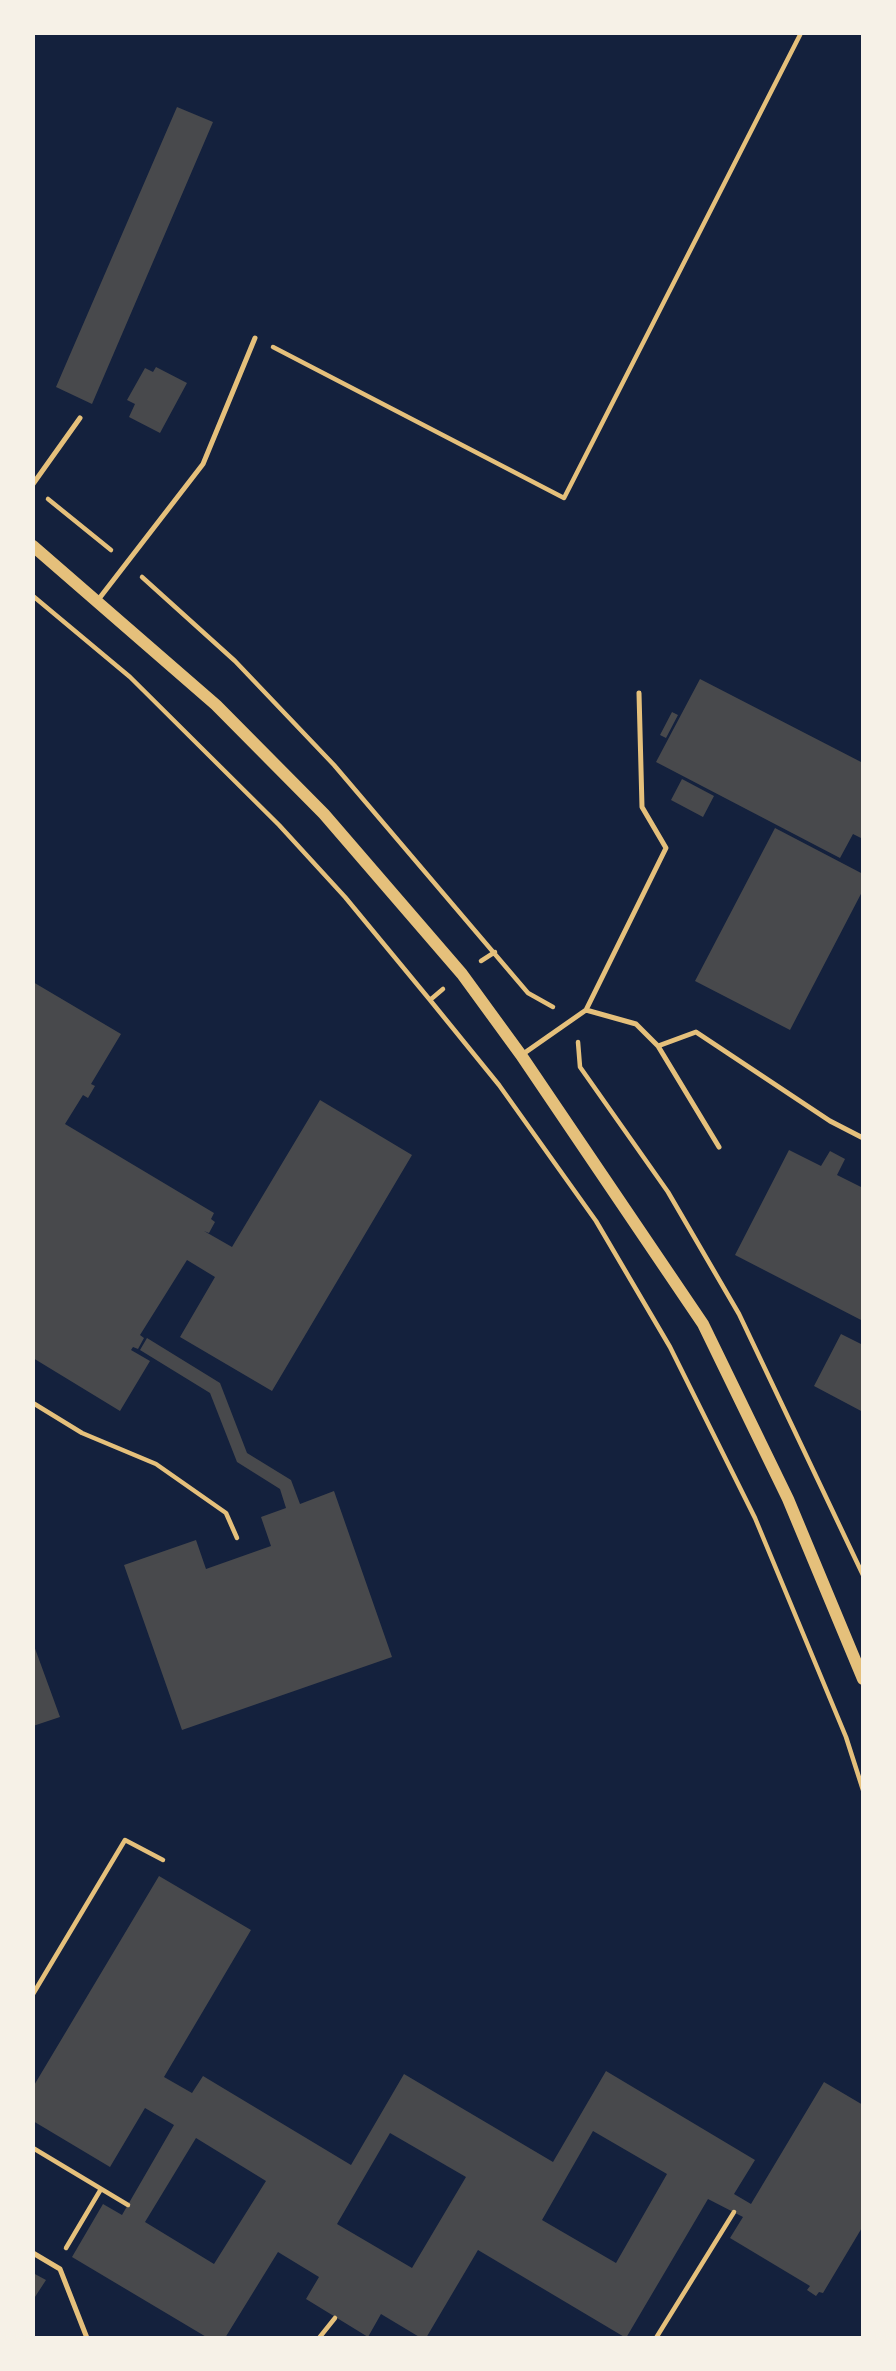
<!DOCTYPE html>
<style>
body{margin:0}
#map{position:relative;width:896px;height:2371px;overflow:hidden;background:#14213d;font-family:Karla,sans-serif}
canvas{display:block}
.frame{position:absolute;inset:0;border:35px solid #f6f1e7;pointer-events:none}
</style>
<div id="map">
<canvas width="896" height="2371"></canvas>
<div class="frame"></div>
</div>
<script>
const ctx = document.querySelector('canvas').getContext('2d');
ctx.lineJoin = 'round';
function fill(path, color) {
  ctx.fillStyle = color;
  ctx.fill(path, 'evenodd');
}
function poly(rows) {
  const path = new Path2D();
  for (const r of rows) {
    path.moveTo(r[0], r[1]);
    for (let i = 2; i < r.length; i += 2) path.lineTo(r[i], r[i + 1]);
  }
  return path;
}
function strokePath(path, color, width, dash) {
  ctx.strokeStyle = color;
  ctx.lineWidth = width;
  ctx.lineCap = dash ? 'butt' : 'round';
  ctx.setLineDash(dash || []);
  ctx.stroke(path);
}
fill(poly([
 [177,107,213,122,92,404,56,387],
 [156,367,187,383,160,433,129,417,135,404,127,400,145,368,153,372],
 [700,679,863,763,863,839,853,834,840,858,656,762],
 [672,712,678,715,666,738,660,735],
 [682,779,714,796,703,817,671,800],
 [775,828,863,874,863,890,790,1030,695,981],
 [33,982,121,1034,91,1084,95,1086,88,1098,83,1095,65,1124,214,1213,211,1219,215,1222,209,1233,204,1231,232,1247,320,1100,412,1155,272,1391,180,1337,215,1277,187,1260,140,1335,144,1338,138,1349,133,1347,131,1350,150,1361,120,1411,33,1358],
 [789,1150,821,1166,830,1151,845,1159,837,1175,863,1188,863,1321,735,1255],
 [841,1334,863,1345,863,1412,814,1386],
 [147,1338,220,1383,247,1453,291,1480,300,1504,334,1491,392,1657,182,1730,124,1565,196,1540,206,1569,271,1546,261,1517,286,1508,280,1489,237,1462,210,1393,140,1350],
 [33,1643,60,1717,33,1726],
 [159,1876,251,1930,164,2077,192,2093,203,2076,351,2165,404,2074,553,2162,606,2071,755,2160,734,2194,751,2204,824,2082,863,2105,863,2226,823,2293,819,2292,816,2296,807,2290,810,2286,730,2238,743,2217,708,2199,626,2338,478,2250,426,2338,421,2338,381,2314,368,2337,306,2299,319,2277,278,2252,225,2338,208,2338,72,2257,103,2204,122,2215,174,2125,145,2108,110,2167,33,2121,33,2087],
 [593,2131,667,2174,616,2263,542,2220],
 [390,2133,466,2177,412,2268,337,2224],
 [196,2138,266,2181,214,2264,145,2222],
 [33,2273,46,2280,33,2300]
]), '#48494c');
strokePath(poly([
 [273,347,564,498,801,33],
 [48,499,111,550],
 [142,577,235,661,334,765,528,993,553,1007],
 [33,596,130,677,279,825,345,897,430,1000,443,989],
 [481,961,495,952],
 [430,1000,499,1085,596,1221,670,1347,755,1518,846,1737,863,1790],
 [578,1042,580,1067,668,1192,739,1314,863,1575],
 [33,1403,82,1433,156,1464,226,1513,237,1538],
 [33,1994,125,1840,163,1860],
 [33,2148,128,2205],
 [66,2248,101,2189],
 [319,2338,335,2318],
 [656,2338,734,2212]
]), '#e5c07b', 4.5);
strokePath(poly([
 [33,484,80,418],
 [98,600,203,464,255,338],
 [586,1010,636,1024,658,1046,719,1147],
 [658,1046,696,1032,830,1121,863,1138],
 [523,1054,586,1010,666,848,642,807,639,693],
 [33,2253,60,2269,87,2338]
]), '#e5c07b', 5);
strokePath(poly([
 [33,546,216,705,324,814,462,974,521,1055,703,1324,788,1499,863,1679]
]), '#e5c07b', 12);
</script>
